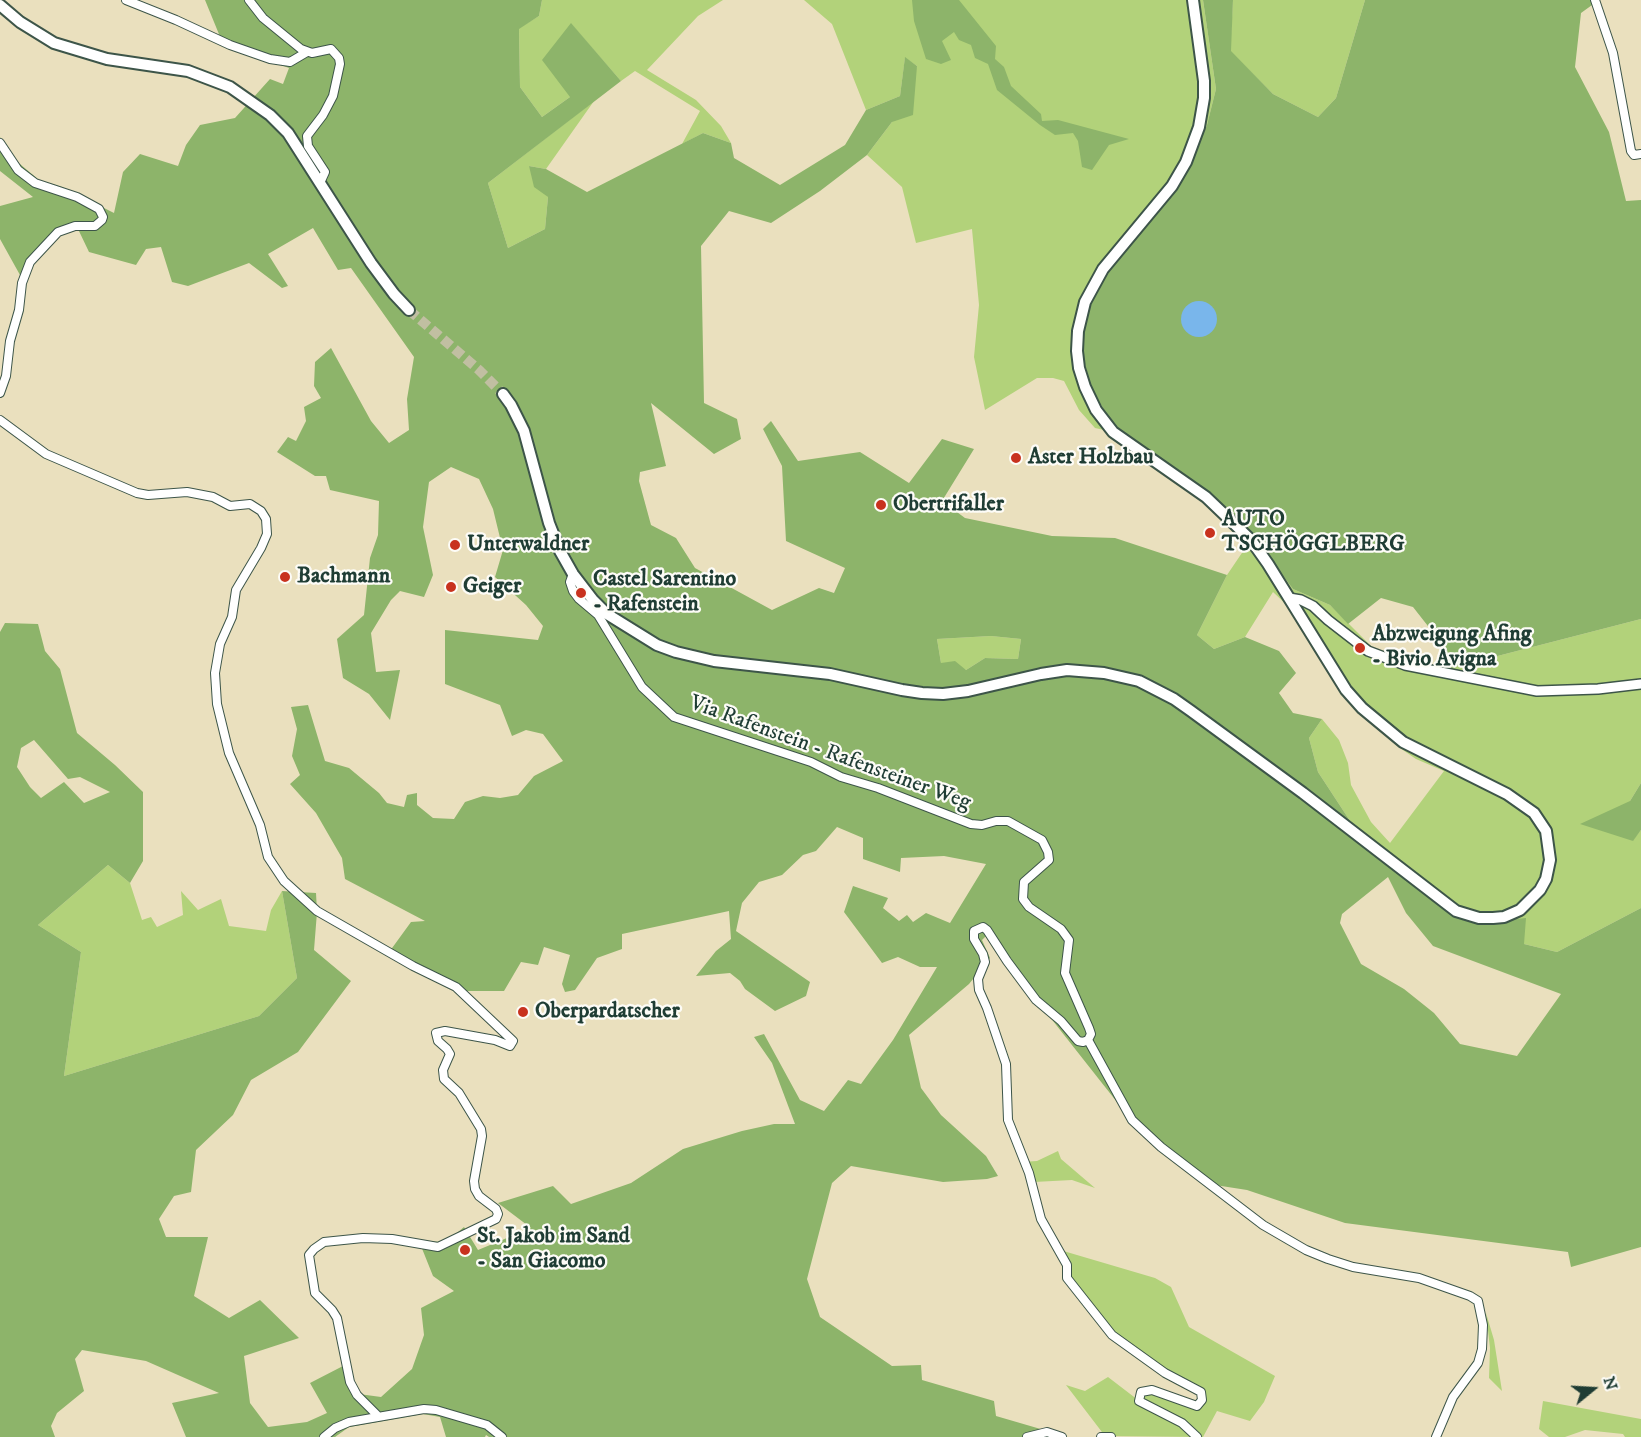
<!DOCTYPE html>
<meta charset="utf-8">
<style>
body{margin:0}
#map{position:relative;width:1641px;height:1437px;overflow:hidden;background:#eae0be;font-family:"IM FELL DW Pica",serif}
canvas{display:block}
.north{position:absolute;left:1563px;top:1359px;width:60px;height:60px;-webkit-text-stroke:4px #fdfcf7;paint-order:stroke;rotate:72deg;font-size:16px;font-weight:700;line-height:24px;text-align:center;color:#1f3d34}
.north::after{content:'';display:block;margin:auto;width:21px;height:27px;background:#1f3d34;clip-path:polygon(50% 0,100% 100%,50% 72%,0 100%)}
</style>
<div id="map">
<canvas width="1641" height="1437"></canvas>
<div class="north">N</div>
</div>
<script>
const ctx = document.querySelector('canvas').getContext('2d');
ctx.lineJoin = 'round';
function fill(path, color) {
  ctx.fillStyle = color;
  ctx.fill(path, 'evenodd');
}
function poly(rows) {
  const path = new Path2D();
  for (const r of rows) {
    if (r.length === 3) {
      path.moveTo(r[0] + r[2], r[1]);
      path.arc(r[0], r[1], r[2], 0, 2 * Math.PI);
      continue;
    }
    path.moveTo(r[0], r[1]);
    for (let i = 2; i < r.length; i += 2) path.lineTo(r[i], r[i + 1]);
  }
  return path;
}
function strokePath(path, color, width, dash) {
  ctx.strokeStyle = color;
  ctx.lineWidth = width;
  ctx.lineCap = dash ? 'butt' : 'round';
  ctx.setLineDash(dash || []);
  ctx.stroke(path);
}
function drawText(font, color, halo, rows, align = 'center') {
  ctx.font = font + ' "IM FELL DW Pica",serif';
  ctx.lineWidth = 4.5;
  ctx.setLineDash([]);
  ctx.textBaseline = 'middle';
  ctx.strokeStyle = halo;
  ctx.fillStyle = color;
  for (const [text, x, y, turn = 0] of rows) {
    ctx.save();
    ctx.translate(x, y);
    ctx.rotate((+turn || 0) * Math.PI / 180);
    ctx.textAlign = isNaN(turn) ? turn : align;
    if (halo) ctx.strokeText(text, 0, 0);
    ctx.fillText(text, 0, 0);
    ctx.restore();
  }
}
fill(poly([
 [542,0,723,0,698,16,647,70,696,100,721,126,731,143,703,133,682,144,700,111,635,71,621,81,571,24,570,97,542,117,520,87,519,28,539,16],
 [804,0,1203,0,1216,89,1207,125,1092,392,1113,432,1095,428,1079,410,1064,381,1053,378,1037,378,985,410,974,357,979,305,972,229,916,243,902,187,867,155,892,122,917,66,905,58,900,96,866,110,832,24],
 [1233,0,1365,0,1336,98,1318,117,1273,94,1230,51],
 [594,101,546,169,529,166,548,197,545,229,508,248,488,183],
 [1254,538,1293,589,1330,605,1378,653,1404,662,1451,668,1641,619,1641,783,1630,801,1632,841,1641,830,1641,908,1557,952,1524,944,1458,906,1354,827,1318,772,1309,738,1322,719,1339,740,1348,763,1351,785,1371,822,1390,843,1444,771,1416,759,1400,748,1354,708,1329,673,1292,610,1273,592,1245,637,1214,649,1197,635,1227,575,1250,541],
 [991,636,1021,639,1018,659,985,658,966,670,941,663,937,639],
 [108,865,130,883,142,920,151,917,157,927,183,915,181,891,198,910,221,899,229,926,266,931,271,910,282,891,297,978,259,1016,64,1076,81,952,38,925],
 [1058,1151,1061,1159,1095,1188,1072,1180,1034,1182,1022,1162,1037,1161],
 [1060,1250,1155,1278,1171,1287,1189,1327,1275,1376,1264,1402,1250,1421,1217,1411,1203,1437,1105,1436,1066,1385,1085,1391,1108,1377,1138,1400,1141,1392,1152,1390,1197,1406,1201,1392,1112,1335,1067,1278],
 [1486,1313,1494,1340,1502,1391,1489,1378,1490,1348],
 [1543,1401,1641,1419,1641,1437,1625,1437,1623,1434,1585,1430,1565,1437,1549,1437,1539,1429]
]), '#b2d27a');
fill(poly([
 [205,0,542,0,539,16,519,29,520,87,542,117,570,97,542,60,571,23,621,81,488,183,508,248,545,229,548,197,534,187,529,166,546,169,587,192,703,133,731,143,734,158,780,185,845,145,866,110,900,96,905,57,917,66,913,115,892,122,867,155,820,191,771,223,729,211,701,246,704,403,737,419,741,439,714,454,651,403,666,466,640,472,639,481,651,525,676,538,695,568,772,610,819,588,834,593,845,568,786,541,782,466,763,429,771,421,798,461,860,452,909,483,942,439,974,449,942,501,965,518,1052,536,1115,538,1227,575,1197,635,1214,649,1245,637,1279,651,1296,673,1279,693,1293,713,1322,719,1309,738,1318,772,1354,827,1458,906,1487,922,1526,918,1524,944,1557,952,1641,908,1641,1247,1571,1267,1568,1252,1345,1223,1247,1190,1215,1185,1124,1111,986,936,982,940,990,958,969,984,909,1035,921,1088,941,1115,986,1156,998,1176,987,1179,943,1182,851,1166,832,1183,807,1279,820,1317,892,1366,921,1365,922,1380,994,1401,996,1416,1044,1430,1027,1437,489,1437,486,1435,485,1437,446,1437,440,1417,423,1414,349,1427,335,1437,186,1437,172,1403,219,1393,146,1361,82,1350,75,1359,84,1391,57,1413,51,1426,55,1437,0,1437,0,632,5,623,38,624,45,651,60,669,77,733,115,765,143,792,143,861,130,883,108,865,38,925,81,952,64,1076,259,1016,297,978,282,891,316,893,317,912,314,950,351,981,298,1052,251,1080,233,1115,196,1150,191,1192,174,1196,159,1219,166,1237,208,1237,194,1296,229,1318,260,1300,299,1338,244,1356,250,1403,268,1427,307,1422,327,1413,310,1383,343,1366,359,1394,381,1397,412,1369,424,1335,421,1308,454,1291,433,1276,419,1241,446,1242,464,1227,478,1250,531,1228,498,1203,553,1186,571,1204,631,1183,683,1149,742,1131,774,1124,795,1124,772,1063,754,1037,764,1034,800,1100,824,1111,848,1080,861,1084,893,1040,937,967,920,967,898,957,882,963,844,912,853,886,888,898,883,908,899,921,907,915,913,922,926,913,950,923,986,864,944,856,901,858,900,872,863,859,863,838,837,827,816,851,803,855,782,875,759,882,742,903,736,931,810,982,806,996,775,1011,745,989,740,981,730,973,696,976,716,951,731,939,729,911,622,934,622,949,597,958,575,990,565,992,562,984,570,955,544,947,538,965,521,962,504,991,454,991,387,955,411,922,425,921,345,879,342,858,316,813,290,784,300,775,292,756,297,729,291,707,308,705,325,761,349,768,379,793,387,803,404,807,407,795,417,793,417,805,433,818,454,819,465,802,483,796,500,798,518,795,534,776,563,761,543,734,526,730,512,736,500,705,445,684,445,630,538,640,543,626,526,605,495,577,503,550,493,509,479,479,451,467,429,482,423,527,433,575,424,597,400,591,391,600,371,633,376,672,400,670,390,720,369,694,343,678,337,639,364,615,370,558,378,535,379,501,330,490,326,476,315,476,277,452,288,437,296,441,306,421,304,407,321,398,314,386,315,362,331,348,371,421,389,443,409,430,407,399,414,357,351,268,338,270,313,228,268,254,288,286,282,288,249,263,188,286,172,282,161,247,146,249,136,265,89,252,78,229,56,237,20,275,0,239,0,206,33,197,0,171,0,137,14,159,39,180,62,187,114,213,123,172,140,154,178,166,186,145,200,125,235,118,270,79,283,84,289,68,223,44],
 [991,636,1021,639,1018,659,985,658,966,670,955,661,941,663,937,639],
 [34,740,68,779,80,777,110,792,84,803,64,782,41,798,30,787,17,767,21,748],
 [1388,877,1406,913,1433,946,1561,994,1517,1056,1460,1044,1434,1013,1404,989,1361,964,1340,923,1342,914],
 [912,0,959,0,996,46,995,59,1004,67,1011,86,1041,114,1042,121,1058,120,1129,139,1109,145,1092,170,1082,167,1078,141,1073,133,1055,135,1040,125,997,90,988,64,975,58,971,45,959,40,954,32,942,41,951,60,941,64,926,59,914,21],
 [1203,0,1233,0,1231,51,1273,94,1318,117,1336,98,1365,0,1599,0,1581,13,1575,67,1609,132,1626,201,1641,200,1641,619,1451,668,1446,649,1413,607,1381,598,1348,624,1330,605,1293,589,1254,538,1232,514,1204,490,1176,469,1136,445,1118,430,1092,392,1080,343,1094,288,1194,155,1207,125,1216,89],
 [1641,783,1641,830,1633,841,1580,824,1630,801]
]), '#8db46a');
fill(poly([
 [1199,319,18]
]), '#79b6eb');
strokePath(poly([
 [409,310,479,370,503,394]
]), '#c1bfa2', 10, [10, 5]);
const minor = poly([
 [126,0,176,20,230,45,270,59,290,62,307,52],
 [249,0,263,18,301,49,312,53,331,49,339,58,340,64,333,96,323,115,307,136,308,146,325,172,320,183],
 [1595,0,1613,53,1631,151,1634,155,1641,154],
 [0,143,18,170,35,183,77,197,99,209,103,217,102,220,95,226,75,226,58,232,30,262,22,283,19,310,10,341,6,376,0,393],
 [0,420,46,454,137,493,148,495,187,492,213,497,230,506,250,504,261,511,266,519,267,534,261,548,236,590,232,617,220,644,215,673,217,704,229,753,260,825,268,857,284,881,317,911,413,966,456,987,513,1041,510,1046,495,1040,445,1031,436,1033,438,1041,447,1049,450,1054,443,1070,444,1079,459,1093,481,1129,482,1136,474,1181,475,1189,479,1196,496,1209,498,1214,496,1219,438,1247,392,1239,363,1238,324,1242,314,1249,309,1255,315,1293,332,1310,337,1318,350,1382,357,1395,378,1416],
 [573,574,570,582,573,591,579,599,598,615,642,687,674,717,811,762,841,777,878,788,971,824,982,825,996,821,1008,821,1042,840,1048,852,1049,860,1024,882,1023,899,1029,907,1061,929,1069,940,1065,973,1089,1028,1091,1034,1088,1040],
 [1088,1040,1083,1042,1078,1041,1061,1021,1036,1000,1007,961,987,930,983,927,974,931,974,939,983,954,985,962,978,979,979,990,987,1008,1006,1064,1008,1120,1029,1173,1041,1219,1067,1265,1067,1278,1112,1335,1165,1373,1201,1392,1202,1400,1197,1406,1152,1390,1141,1392,1139,1401,1182,1423,1197,1437],
 [1088,1040,1132,1120,1161,1147,1263,1225,1306,1250,1328,1259,1353,1267,1419,1278,1470,1296,1478,1301,1483,1325,1482,1349,1478,1363,1453,1397,1436,1437],
 [324,1437,335,1428,349,1422,424,1409,436,1410,487,1425,502,1437],
 [1027,1437,1047,1432,1062,1437],
 [1101,1437,1111,1437]
]);
const tertiary = poly([
 [1289,598,1301,600,1313,606,1328,620,1368,651,1405,665,1537,691,1598,689,1641,684]
]);
const secondary = poly([
 [0,5,20,22,54,43,107,59,188,71,230,87,270,115,288,133,371,263,394,294,409,310],
 [503,394,511,405,524,431,549,523,560,551,573,574,593,600,607,614,657,645,676,652,714,661,830,674,902,690,922,693,943,694,968,691,1041,674,1067,670,1104,673,1139,681,1174,699,1191,711,1303,793,1456,911,1479,918,1493,918,1504,917,1520,910,1540,890,1546,879,1550,860,1546,831,1534,813,1507,794,1403,742,1362,708,1346,690,1268,564,1251,540,1206,497,1113,432,1096,410,1085,387,1079,368,1077,351,1078,331,1085,302,1103,269,1172,186,1186,162,1199,127,1204,98,1204,81,1193,0]
]);
strokePath(minor, '#3d5549', 10);
strokePath(tertiary, '#3d5549', 12);
strokePath(secondary, '#3d5549', 14);
strokePath(minor, '#fff', 8);
strokePath(tertiary, '#fff', 9);
strokePath(secondary, '#fff', 10);
for (const [x, y, r, color] of [
 [1016,458,6,"#c8321e"],
 [881,505,6,"#c8321e"],
 [1210,533,6,"#c8321e"],
 [455,545,6,"#c8321e"],
 [285,577,6,"#c8321e"],
 [451,587,6,"#c8321e"],
 [581,593,6,"#c8321e"],
 [1360,648,6,"#c8321e"],
 [523,1012,6,"#c8321e"],
 [465,1250,6,"#c8321e"]
]) {
  const dot = new Path2D();
  dot.arc(x, y, r, 0, 2 * Math.PI);
  ctx.fillStyle = color;
  ctx.fill(dot);
  strokePath(dot, '#fdfcf7', 2);
}
drawText('bold 22px', '#1f3d34', '#fdfcf7', [
 ["Aster Holzbau",1028,458],
 ["Obertrifaller",893,505],
 ["AUTO",1222,520],
 ["TSCHÖGGLBERG",1222,545],
 ["Unterwaldner",467,545],
 ["Bachmann",297,577],
 ["Castel Sarentino",593,580],
 ["- Rafenstein",593,605],
 ["Geiger",463,587],
 ["Abzweigung Afing",1372,635],
 ["- Bivio Avigna",1372,660],
 ["Oberpardatscher",535,1012],
 ["St. Jakob im Sand",477,1237],
 ["- San Giacomo",477,1262]
], 'left');
drawText('22px', '#1f3d34', '#fdfcf7', [
 ["Via Rafenstein - Rafensteiner Weg",830,754,20]
]);
</script>
